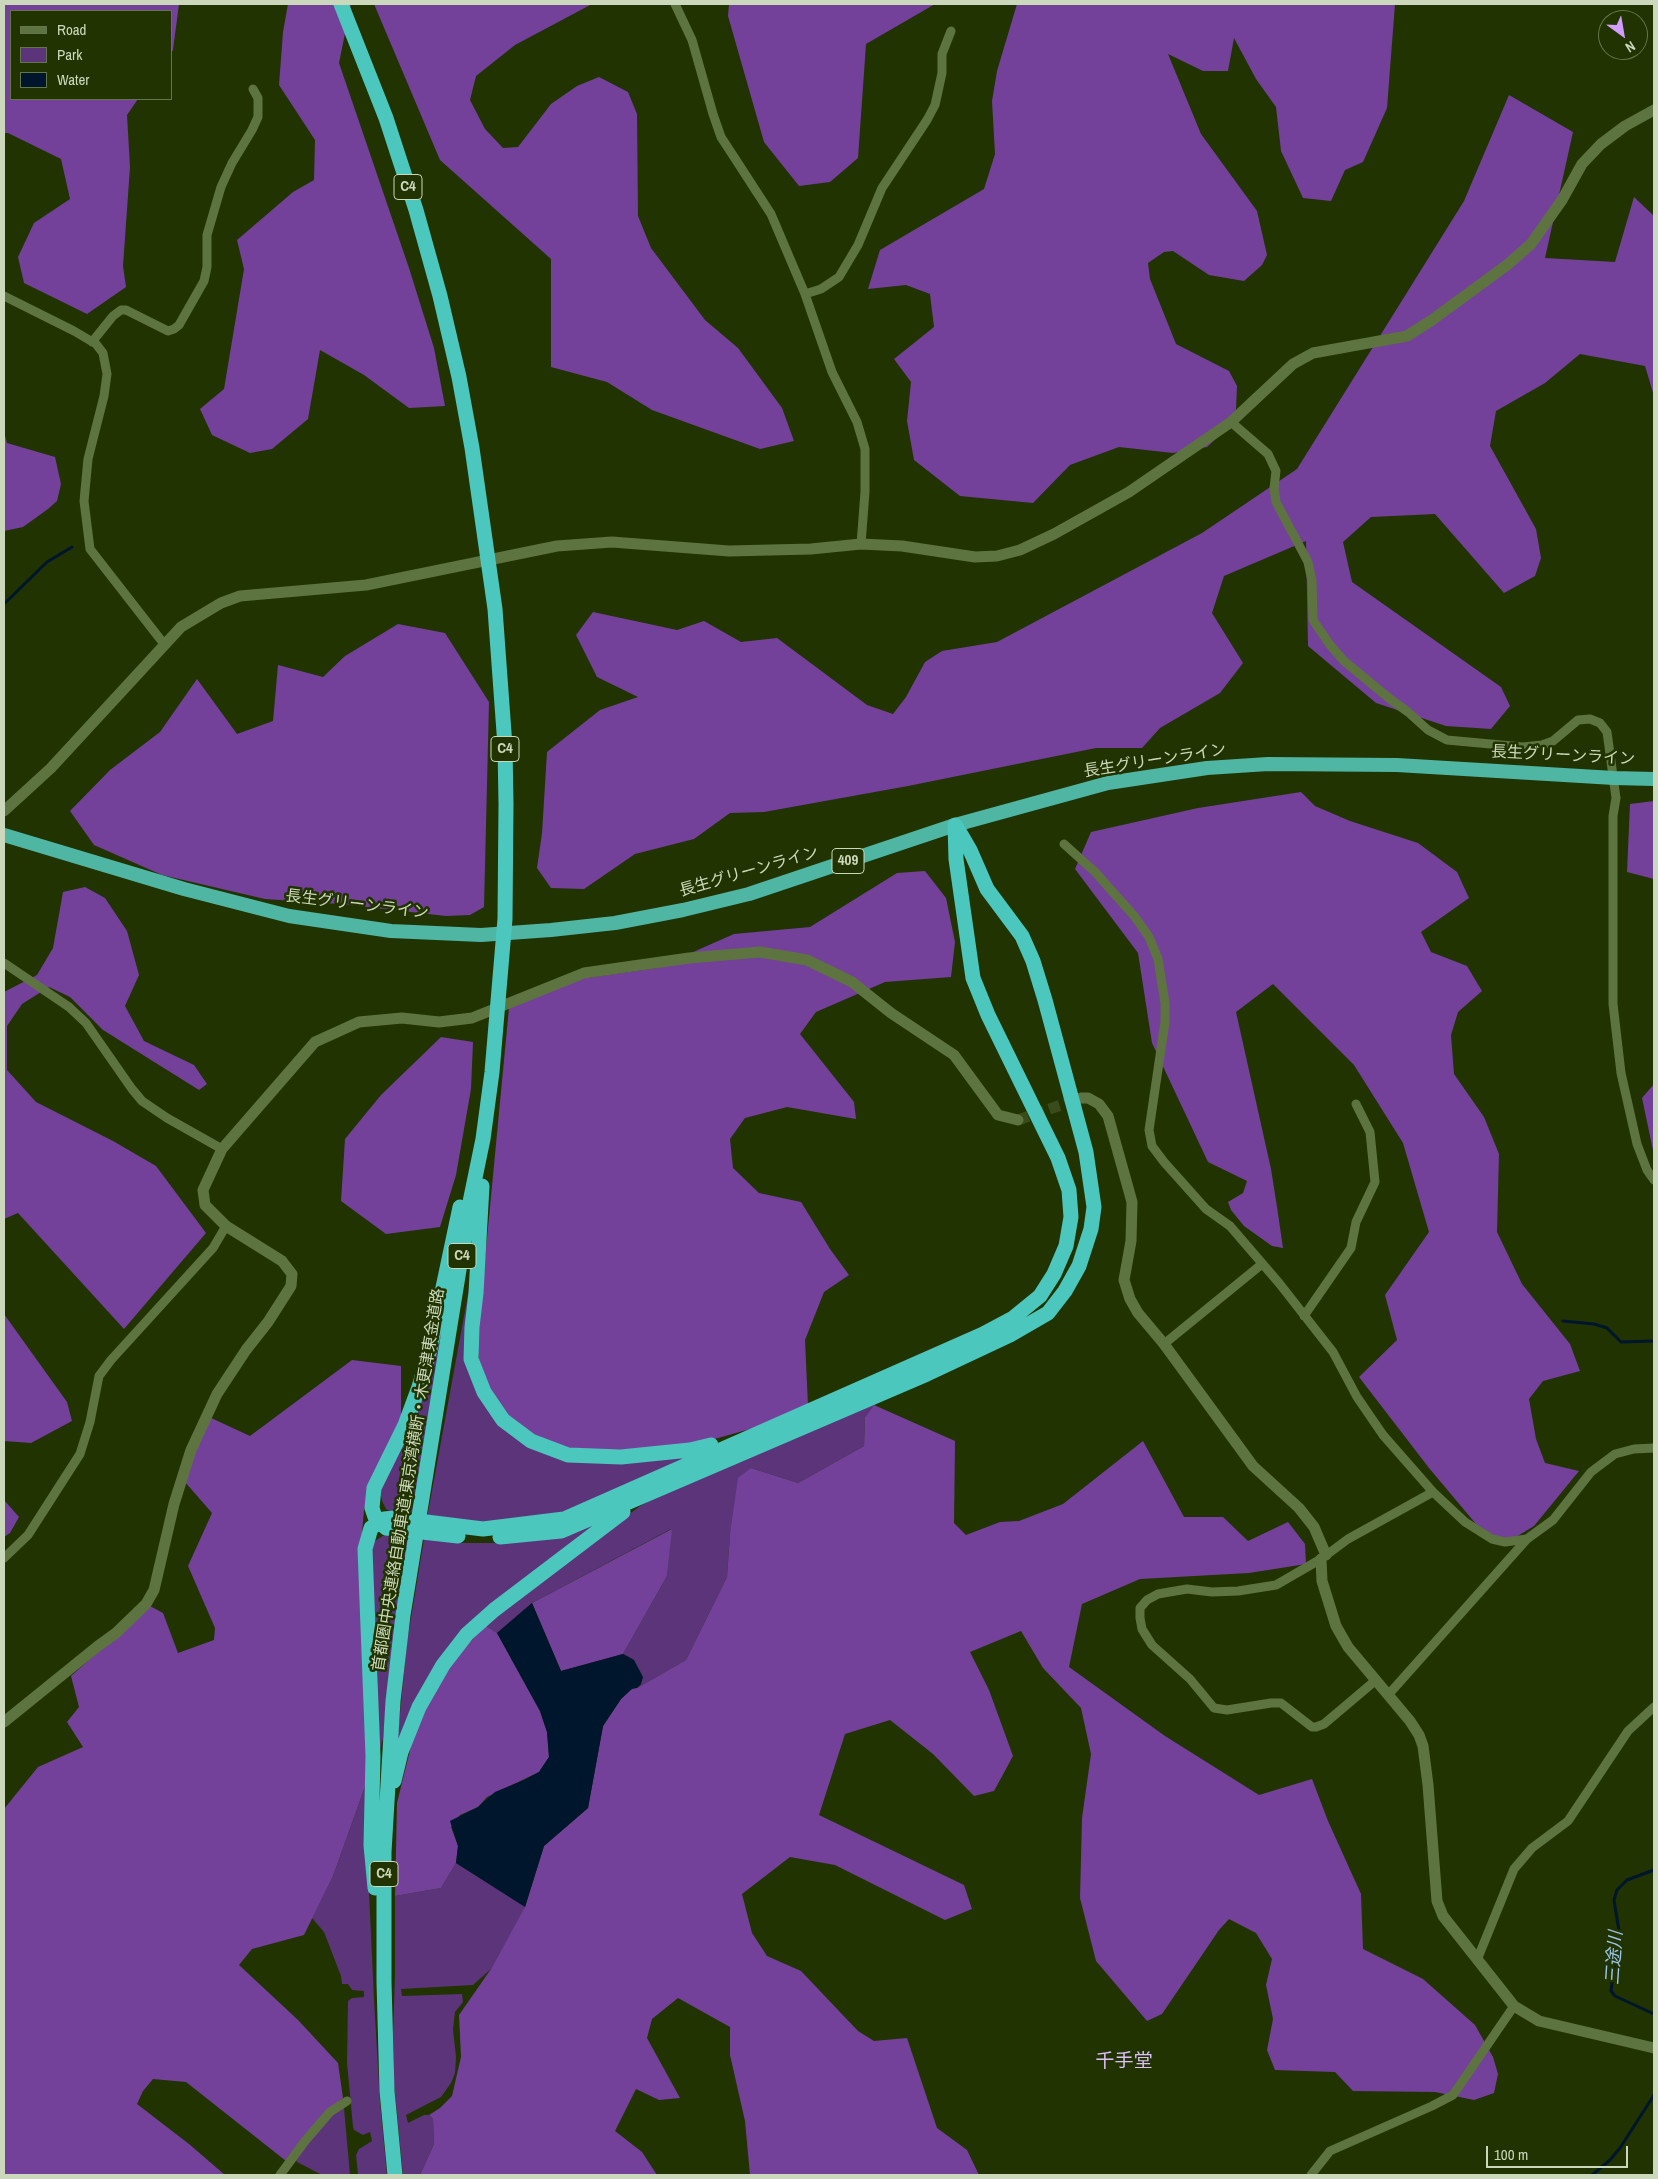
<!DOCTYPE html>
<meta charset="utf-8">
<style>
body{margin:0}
#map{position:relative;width:1658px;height:2179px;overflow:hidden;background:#213300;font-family:"Archivo Narrow",sans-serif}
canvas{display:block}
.frame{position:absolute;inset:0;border:5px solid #cbd8bc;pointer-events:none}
.legend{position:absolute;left:10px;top:10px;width:162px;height:90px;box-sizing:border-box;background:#213300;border:1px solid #65754b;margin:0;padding:6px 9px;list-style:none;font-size:15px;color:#cbd8bc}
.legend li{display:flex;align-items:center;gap:10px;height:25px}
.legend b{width:25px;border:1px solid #65754b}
.north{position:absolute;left:1598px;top:10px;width:50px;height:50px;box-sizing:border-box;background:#213300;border:1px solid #65754b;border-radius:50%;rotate:148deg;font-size:14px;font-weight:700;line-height:20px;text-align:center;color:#cbd8bc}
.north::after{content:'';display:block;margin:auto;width:18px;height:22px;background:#d19dfe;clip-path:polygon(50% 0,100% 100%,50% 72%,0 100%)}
.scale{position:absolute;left:1486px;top:2146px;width:142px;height:22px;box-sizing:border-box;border:2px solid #cbd8bc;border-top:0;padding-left:6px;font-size:15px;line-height:18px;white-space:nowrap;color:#cbd8bc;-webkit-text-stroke:4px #213300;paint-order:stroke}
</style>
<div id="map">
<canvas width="1658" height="2179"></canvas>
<div class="frame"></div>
<ul class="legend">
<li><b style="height:6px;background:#5e7440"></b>Road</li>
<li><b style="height:14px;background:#5b347a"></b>Park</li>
<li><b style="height:14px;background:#00162d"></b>Water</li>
</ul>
<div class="north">N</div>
<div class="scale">100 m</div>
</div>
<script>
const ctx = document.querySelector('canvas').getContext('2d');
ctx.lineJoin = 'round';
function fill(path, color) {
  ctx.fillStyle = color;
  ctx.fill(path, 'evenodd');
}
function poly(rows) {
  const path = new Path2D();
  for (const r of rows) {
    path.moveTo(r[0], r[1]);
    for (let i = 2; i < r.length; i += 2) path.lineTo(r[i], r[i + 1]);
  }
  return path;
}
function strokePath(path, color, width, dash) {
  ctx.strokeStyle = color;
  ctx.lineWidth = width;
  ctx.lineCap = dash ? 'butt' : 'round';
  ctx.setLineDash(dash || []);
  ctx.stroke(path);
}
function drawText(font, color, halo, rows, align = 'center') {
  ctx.font = font + ' "Archivo Narrow","Noto Sans JP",sans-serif';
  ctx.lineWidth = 5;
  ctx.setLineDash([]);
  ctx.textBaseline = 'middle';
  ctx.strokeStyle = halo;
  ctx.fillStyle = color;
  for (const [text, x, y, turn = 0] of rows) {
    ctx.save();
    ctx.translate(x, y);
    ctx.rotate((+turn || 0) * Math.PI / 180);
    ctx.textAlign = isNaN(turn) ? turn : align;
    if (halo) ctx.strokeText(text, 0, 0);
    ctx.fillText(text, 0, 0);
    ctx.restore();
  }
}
fill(poly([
 [461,1231,412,1516,395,1514,386,1509,382,1501,380,1491],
 [469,1289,470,1370,695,1454,569,1510,547,1516,485,1523,427,1518],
 [874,1405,865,1417,864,1446,798,1483,751,1468,730,1534,727,1577,686,1660,637,1688,641,1684,634,1660,623,1654,667,1576,671,1529,532,1603,497,1633,485,1625,640,1506,671,1489,847,1411],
 [598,1523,491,1606,396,1753,407,1642,424,1539,462,1543,512,1543,540,1538],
 [386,1534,409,1536,390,1666,383,1738,379,1754,378,1753,377,1638,370,1566,373,1542],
 [367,1781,369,1892,374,1999,380,2102,387,2175,358,2175,356,2155,359,2149,372,2141,370,2132,363,2135,354,2130,353,2127,347,2063,348,2001,352,1998,364,1997,364,1991,352,1990,348,1984,342,1984,341,1976,324,1932,312,1918,333,1876],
 [456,1863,526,1907,491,1969,473,1985,401,1989,402,1996,462,1994,463,2002,455,2012,453,2029,456,2057,455,2073,451,2083,441,2097,406,2115,408,2123,424,2115,429,2115,433,2119,434,2144,420,2175,403,2175,394,2084,393,2032,395,1977,395,1896,441,1888],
 [344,2108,350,2175,322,2175,297,2162,296,2160,308,2141,332,2114]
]), '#5b347a');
fill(poly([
 [4,4,179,4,173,50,171,53,171,11,11,11,11,99,138,99,127,115,130,167,123,266,126,287,87,314,24,283,18,257,34,223,70,199,61,159,8,133,4,133],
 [288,4,351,4,339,63,409,268,434,348,445,406,409,408,364,375,320,350,308,419,272,449,250,453,212,435,200,409,224,389,244,269,237,240,293,192,314,180,315,140,279,85,283,32],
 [374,4,592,4,515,45,476,76,470,100,485,129,503,148,518,147,551,104,577,86,599,77,628,92,637,114,638,216,651,248,705,320,738,348,782,408,794,441,760,449,652,410,607,382,551,367,551,259,440,160],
 [729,4,935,4,866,44,858,158,830,182,799,186,764,142,728,16],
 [1017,4,1395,4,1387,108,1363,162,1345,170,1331,201,1303,198,1281,151,1276,107,1256,79,1234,38,1228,71,1203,71,1168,54,1201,134,1257,211,1267,255,1262,265,1244,281,1209,275,1173,251,1164,252,1148,263,1150,279,1176,344,1229,371,1237,386,1236,409,1232,424,1207,447,1173,453,1119,447,1070,465,1033,503,960,496,914,460,907,421,911,382,894,359,934,327,930,294,906,285,868,289,880,250,984,189,995,154,992,101,997,71],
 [1509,95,1573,132,1545,258,1615,262,1634,197,1654,216,1654,396,1645,366,1580,354,1545,383,1496,411,1490,446,1536,529,1541,558,1535,576,1504,593,1435,514,1371,517,1343,542,1352,582,1501,687,1510,706,1491,729,1446,726,1376,703,1308,646,1306,541,1224,576,1212,613,1243,663,1220,693,1160,728,1142,748,1096,748,908,786,764,812,730,813,694,839,635,854,584,889,551,888,537,868,542,833,547,752,600,710,638,697,597,677,576,635,593,612,677,630,704,621,741,642,777,638,867,705,893,714,906,697,925,662,942,651,997,642,1202,533,1297,469,1464,201],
 [4,432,7,443,55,457,61,484,57,501,48,509,23,527,4,531],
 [398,624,445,633,489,702,484,907,470,915,446,916,339,904,265,899,162,875,94,845,70,811,110,770,160,732,197,679,237,734,273,721,278,665,323,677,345,656],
 [1301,792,1315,806,1350,821,1418,843,1457,872,1469,898,1421,932,1431,952,1467,966,1482,991,1458,1012,1451,1035,1454,1074,1484,1117,1499,1154,1497,1232,1522,1284,1570,1344,1580,1371,1543,1381,1529,1399,1536,1439,1545,1463,1579,1471,1534,1526,1506,1543,1476,1524,1429,1468,1359,1377,1397,1340,1385,1295,1429,1232,1403,1143,1354,1065,1273,984,1236,1012,1271,1169,1277,1207,1283,1248,1272,1246,1244,1226,1231,1210,1228,1202,1243,1193,1247,1181,1208,1162,1152,1043,1138,953,1075,869,1091,832,1198,808],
 [1654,801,1654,879,1627,872,1630,804],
 [925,871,946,898,955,942,951,977,885,982,816,1012,800,1034,854,1102,856,1119,787,1107,745,1118,730,1139,733,1168,759,1193,801,1202,830,1249,849,1275,824,1292,805,1340,808,1406,757,1427,711,1440,658,1449,578,1450,549,1444,513,1422,493,1399,479,1360,477,1343,509,1008,579,979,657,968,734,934,810,927,897,873],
 [85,887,105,898,127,931,139,975,125,1006,144,1041,194,1065,207,1084,199,1090,103,1030,70,997,49,987,22,1004,7,1026,7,1070,36,1102,113,1141,156,1166,206,1233,124,1329,18,1213,4,1219,4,992,37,975,53,948,63,892],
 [441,1037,473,1042,471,1089,456,1175,440,1227,386,1234,341,1201,345,1139,381,1095],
 [1654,1084,1654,1155,1642,1098],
 [4,1314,67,1402,72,1421,31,1443,4,1441],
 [352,1360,401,1366,401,1419,373,1479,364,1510,361,1545,367,1781,333,1876,304,1935,252,1949,239,1965,298,2020,338,2063,343,2098,327,2111,286,2161,186,2082,153,2079,143,2091,137,2104,189,2144,225,2175,4,2175,4,1809,38,1767,83,1747,67,1722,79,1707,71,1676,150,1606,163,1613,178,1653,214,1640,215,1628,188,1566,212,1513,185,1482,194,1452,209,1417,250,1436],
 [874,1405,955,1441,954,1523,966,1535,1000,1522,1019,1521,1063,1504,1143,1441,1184,1517,1223,1517,1248,1541,1288,1522,1305,1544,1306,1564,1249,1573,1140,1579,1082,1604,1069,1667,1165,1736,1259,1795,1312,1779,1328,1821,1361,1894,1363,1949,1423,1979,1475,2025,1493,2057,1498,2074,1494,2093,1474,2100,1435,2092,1353,2091,1335,2072,1275,2070,1267,2050,1273,2019,1266,1985,1272,1959,1256,1933,1229,1919,1219,1930,1162,2014,1147,2021,1096,1961,1080,1898,1082,1818,1091,1754,1081,1708,1043,1668,1021,1631,970,1652,989,1690,1013,1756,994,1791,974,1796,933,1754,890,1720,845,1734,819,1815,964,1885,972,1909,945,1920,835,1865,790,1857,742,1894,752,1933,767,1956,801,1971,858,2031,874,2041,907,2038,937,2128,967,2150,979,2175,750,2175,745,2121,730,2055,730,2027,678,1998,652,2019,647,2038,680,2098,659,2100,636,2089,615,2131,642,2152,657,2175,552,2175,550,2174,542,2175,420,2175,434,2144,433,2119,429,2115,440,2108,452,2096,461,2057,459,2015,491,1969,525,1907,544,1846,588,1808,603,1726,621,1699,632,1688,637,1688,686,1660,727,1577,730,1534,738,1478,751,1468,798,1483,864,1446,865,1417],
 [4,1500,19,1517,10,1533,4,1537],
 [672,1529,667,1576,623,1654,561,1671,532,1603],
 [485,1625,497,1633,540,1711,547,1732,549,1757,539,1772,487,1797,478,1807,460,1815,451,1827,458,1846,456,1863,441,1888,395,1896,397,1803,412,1742,427,1703,449,1666]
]), '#73419a');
fill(poly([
 [532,1603,561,1671,623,1654,634,1660,643,1677,641,1684,637,1688,632,1689,621,1699,603,1726,588,1808,544,1846,525,1907,456,1863,458,1846,450,1821,478,1807,495,1792,524,1780,539,1772,549,1757,547,1732,540,1711,497,1633]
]), '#00162d');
strokePath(poly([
 [4,604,47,562,72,547],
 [1563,1321,1594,1324,1607,1328,1621,1342,1654,1341],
 [1654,1870,1627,1880,1617,1890,1614,1900,1619,1931,1611,1991,1615,1996,1654,2014],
 [1592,2175,1610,2160,1620,2148,1654,2095]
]), '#00162d', 3);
strokePath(poly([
 [1018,1120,1078,1099]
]), '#3a4c1c', 11, [11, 5.5]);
strokePath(poly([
 [675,4,692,40,713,114,721,137,771,214,805,294,832,372,857,422,865,449,865,492,861,544],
 [805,294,821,289,839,277,858,245,882,188,927,120,935,105,942,73,942,54,951,31],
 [4,296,74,331,96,344,103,353,107,374,104,396,88,459,84,501,90,549,164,644],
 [92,342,113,316,121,310,126,310,168,331,174,329,179,325,204,281,207,267,207,235,221,187,232,163,252,130,258,117,258,98,253,89],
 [1231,422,1268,454,1276,471,1274,488,1276,502,1308,562,1312,581,1313,620,1330,645,1344,661,1390,699,1408,712,1428,730,1447,740,1523,747,1542,745,1553,741,1578,720,1590,719,1600,723,1607,732,1616,798,1613,816,1613,1004,1621,1073,1637,1144,1647,1170,1654,1180],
 [1064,844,1095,872,1135,917,1149,937,1158,959,1165,1003,1165,1022,1149,1130,1152,1146,1164,1162,1206,1209,1230,1226,1279,1283,1333,1352,1357,1397,1383,1435,1433,1492,1465,1522,1492,1539,1505,1542,1527,1539,1553,1520,1591,1472,1615,1454,1634,1449,1654,1448],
 [4,963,69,1007,86,1023,132,1089,142,1101,167,1118,222,1149],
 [1304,1316,1351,1248,1356,1222,1375,1182,1370,1132,1356,1104],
 [1164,1344,1262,1264],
 [4,1558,28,1535,80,1454,90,1422,99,1376,111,1360,213,1248,226,1226],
 [1376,1680,1324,1724,1316,1727,1312,1727,1281,1703,1271,1703,1227,1710,1214,1708,1190,1679,1152,1645,1142,1629,1140,1618,1140,1608,1147,1600,1158,1594,1187,1589,1212,1592,1238,1591,1276,1585,1321,1559,1348,1539,1433,1492],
 [1389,1694,1527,1539],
 [1477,1960,1514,1869,1532,1848,1568,1821,1628,1731,1654,1707],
 [280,2175,305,2141,330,2112,347,2101],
 [1311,2175,1330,2151,1432,2106,1453,2095,1514,2006]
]), '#5e7440', 9);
strokePath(poly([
 [4,811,51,768,181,627,221,603,240,596,366,585,557,546,612,542,729,551,811,549,861,544,902,546,975,557,997,556,1020,550,1054,534,1129,492,1231,422,1293,364,1313,353,1407,336,1432,320,1507,265,1531,244,1562,200,1582,164,1601,144,1625,126,1654,110],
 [1081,1098,1088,1098,1099,1104,1108,1116,1132,1202,1131,1241,1124,1280,1130,1299,1138,1313,1164,1344,1253,1466,1299,1508,1314,1527,1326,1555],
 [1321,1559,1322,1581,1336,1626,1348,1647,1410,1721,1419,1735,1423,1746,1428,1785,1437,1901,1443,1916,1514,2006,1539,2021,1654,2048],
 [4,1722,98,1646,116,1633,146,1604,154,1590,174,1504,191,1450,217,1394,246,1350,268,1322,291,1286,292,1274,282,1261,226,1226,205,1205,203,1190,222,1149,315,1042,359,1022,402,1018,439,1022,472,1018,584,973,689,958,760,952,807,960,852,982,891,1013,954,1055,998,1115,1018,1120]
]), '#5e7440', 11);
strokePath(poly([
 [4,835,184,889,289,916,391,931,481,935,551,930,615,923,683,910,749,894,955,825,1108,783,1207,768,1268,764,1397,765,1614,778,1654,779]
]), '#4fb6a4', 14);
strokePath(poly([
 [341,4,386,118,416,210,440,296,459,377,472,448,495,609,505,746,506,804,505,919,492,1072,483,1139,470,1202,403,1615,393,1701,384,1852,384,1982,387,2091,395,2175],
 [482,1186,476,1293,472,1327,471,1359,484,1392,503,1420,531,1441,568,1455,621,1457,690,1450,711,1445],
 [458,1536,386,1528,375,1517,372,1508,374,1488,405,1425,419,1387,430,1349,460,1207],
 [500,1537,561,1531,927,1374,1010,1335,1048,1313,1065,1291,1079,1266,1091,1229,1094,1207,1086,1152,1045,1000,1033,961,1022,936,987,889,970,850,956,826],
 [394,1781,401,1752,419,1707,443,1665,467,1634,494,1610,623,1512],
 [375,1888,371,1845,373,1756,365,1549,371,1528,384,1519,394,1518,483,1529,564,1519,983,1334,1013,1318,1040,1296,1054,1274,1066,1246,1071,1217,1069,1190,1058,1158,988,1015,973,978,956,859,955,825]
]), '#4bc7bd', 15);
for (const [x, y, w] of [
 [408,187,28],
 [505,749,28],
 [848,861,32],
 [462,1256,28],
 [384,1874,28]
]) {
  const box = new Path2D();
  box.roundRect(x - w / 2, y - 12.5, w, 25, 4);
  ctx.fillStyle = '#213300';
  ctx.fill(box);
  strokePath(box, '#cbd8bc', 1);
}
drawText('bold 15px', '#cbd8bc', null, [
 ["C4",408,187],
 ["C4",505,749],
 ["409",848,861],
 ["C4",462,1256],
 ["C4",384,1874]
]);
drawText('16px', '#cbd8bc', '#213300', [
 ["長生グリーンライン",1563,756,3],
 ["長生グリーンライン",1155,761,-9],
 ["長生グリーンライン",749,872,-16],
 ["長生グリーンライン",357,905,7],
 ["首都圏中央連絡自動車道;東京湾横断・木更津東金道路",409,1480,-81]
]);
drawText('italic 18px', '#9dc6ec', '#213300', [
 ["三途川",1615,1958,-86]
]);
drawText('19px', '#dcc0f7', '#213300', [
 ["千手堂",1124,2062]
]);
</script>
